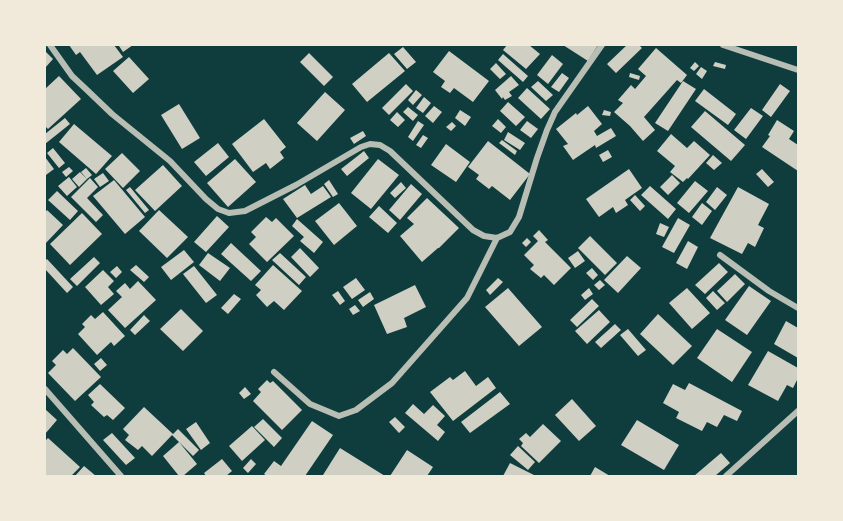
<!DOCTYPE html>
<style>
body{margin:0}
#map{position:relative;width:843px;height:521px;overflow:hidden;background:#0f3d3e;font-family:"Playfair Display",serif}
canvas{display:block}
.frame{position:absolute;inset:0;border:46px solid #f1e9da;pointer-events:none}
</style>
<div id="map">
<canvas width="843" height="521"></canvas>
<div class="frame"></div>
</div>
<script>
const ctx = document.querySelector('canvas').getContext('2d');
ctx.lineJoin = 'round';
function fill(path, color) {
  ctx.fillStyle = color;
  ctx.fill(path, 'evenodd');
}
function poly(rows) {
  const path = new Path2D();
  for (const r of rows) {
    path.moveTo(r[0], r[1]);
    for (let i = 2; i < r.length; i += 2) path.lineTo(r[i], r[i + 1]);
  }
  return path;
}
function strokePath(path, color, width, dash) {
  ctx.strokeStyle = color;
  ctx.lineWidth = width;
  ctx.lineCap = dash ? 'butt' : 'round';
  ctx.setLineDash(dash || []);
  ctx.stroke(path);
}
fill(poly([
 [69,45,114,45,123,57,97,75,80,52,76,55],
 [122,45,133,45,123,52,119,46],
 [507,45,529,45,540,54,526,69,503,50],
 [563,45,598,45,588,61],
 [627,45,639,45,642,48,616,73,607,64],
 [403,47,416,62,407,69,394,54],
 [656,48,687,75,681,83,677,80,644,117,655,130,643,141,630,126,614,112,623,103,618,100,631,85,635,89,646,76,638,69],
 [45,51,53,59,45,68],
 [449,51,489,81,473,102,454,88,450,93,441,87,445,81,433,72],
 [309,53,333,77,324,86,300,62],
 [389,53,405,71,367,102,352,84],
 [503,54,528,76,523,82,498,60],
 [552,55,563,64,548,84,537,75],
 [129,57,149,79,133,93,113,71],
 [695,62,699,66,694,71,690,68],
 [715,62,726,65,725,69,713,66],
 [496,63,506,74,500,79,490,69],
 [701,67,707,71,702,79,696,74],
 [562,73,569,78,559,92,551,87],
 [630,73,640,76,639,80,629,77],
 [59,76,81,99,48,129,45,126,45,89],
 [511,76,519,85,509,92,512,96,505,100,503,97,502,99,495,90],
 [538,81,553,95,546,101,531,87],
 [683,81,696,89,668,131,655,123],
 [406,84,413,91,389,115,382,108],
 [780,84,790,91,771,117,762,110],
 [527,88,550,109,541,119,518,98],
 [704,89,736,114,728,125,695,101],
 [416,90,422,95,413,105,408,100],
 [325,92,345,110,317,141,297,123],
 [424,97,431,103,423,113,416,108],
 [508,102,525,117,516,126,500,111],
 [179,104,200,138,182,149,161,115],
 [434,106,442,112,433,123,425,116],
 [588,106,602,124,594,131,597,136,611,128,616,136,596,148,595,145,573,160,563,146,568,144,556,129,576,113,577,115],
 [408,107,418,115,413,121,403,112],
 [751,108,763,116,746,139,734,130],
 [460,110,471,117,465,126,455,118],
 [604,110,611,112,610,116,602,115],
 [705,111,745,145,731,161,691,127],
 [397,112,405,120,398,127,390,120],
 [65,118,70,124,45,144,45,134],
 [264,119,286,147,280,152,284,158,270,169,266,163,253,172,232,144],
 [498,119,506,127,501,133,492,126],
 [777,120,794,131,789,139,798,145,798,171,762,147,770,136,768,135],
 [418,121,424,125,413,141,408,137],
 [527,121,538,129,531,138,520,130],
 [452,122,456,126,451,131,446,127],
 [74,124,112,156,96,174,59,142],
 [363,131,366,136,354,144,350,138],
 [508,132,525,143,520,150,504,140],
 [671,134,687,148,694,141,710,155,688,179,687,178,683,182,670,172,675,166,657,151],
 [423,135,428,138,421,148,416,145],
 [502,140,517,151,515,155,499,143],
 [488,141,530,174,510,200,492,186,489,189,476,179,479,175,468,167],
 [218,143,229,157,206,176,194,162],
 [446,144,470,162,456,182,431,165],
 [53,148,65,163,59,168,47,153],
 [608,150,612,157,603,162,599,155],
 [364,151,369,158,347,176,341,169],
 [122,153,140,171,123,188,105,169],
 [713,155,722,163,714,170,706,163],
 [45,157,54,169,46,175,45,173],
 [235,159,256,182,228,207,207,183],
 [378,159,399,175,371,209,351,193],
 [163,165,182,186,155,211,135,190],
 [69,167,73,171,66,177,62,172],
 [86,168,92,175,87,179,81,172],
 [629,169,642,188,625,200,628,205,616,213,613,207,599,217,586,199],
 [762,169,774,182,768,187,756,174],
 [80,172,87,179,79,187,72,179],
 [103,173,109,181,100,187,94,179],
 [672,175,680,183,668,195,660,187],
 [69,177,77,187,67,196,58,186],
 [90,178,98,187,87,198,103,215,96,222,71,197],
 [114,180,145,217,125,234,93,196],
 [329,180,338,194,333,197,324,184],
 [695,181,708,191,689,213,677,203],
 [401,182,406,188,395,198,390,193],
 [411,184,422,194,400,220,389,210],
 [305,185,311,194,323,186,331,197,297,218,283,199],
 [650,186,676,209,668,219,641,195],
 [130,187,149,210,145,213,126,190],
 [717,187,727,195,715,210,706,202],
 [738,187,769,204,758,225,764,228,755,247,748,243,742,254,710,238],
 [57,191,78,211,70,220,48,200],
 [635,195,645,206,640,211,630,200],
 [427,198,459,228,439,248,438,248,422,262,400,236,414,224,407,218],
 [339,203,357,226,334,245,315,221],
 [702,203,712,211,702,225,692,217],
 [379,206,397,223,388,233,369,217],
 [47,210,63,225,45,244,45,213],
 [159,210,188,237,167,258,139,231],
 [82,213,102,234,70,265,50,244],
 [217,216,229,227,206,252,194,242],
 [266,217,272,222,276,218,294,236,267,262,249,244,256,237,251,232],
 [678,218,690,225,674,253,662,247],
 [297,219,323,242,314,253,300,241,304,237,292,226],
 [660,223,669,227,664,237,656,234],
 [539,230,548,240,545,242,571,268,554,285,544,275,541,278,530,269,534,265,524,255,538,241,533,236],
 [590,236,617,263,605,275,578,248],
 [527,238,531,242,526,247,522,243],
 [688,241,698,247,687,269,676,263],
 [231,243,261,271,251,281,221,254],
 [300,248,319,268,310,277,291,257],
 [184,250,194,262,171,280,161,267],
 [578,251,585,261,575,268,568,258],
 [208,253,230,268,220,281,199,265],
 [280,253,306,277,299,285,272,260],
 [627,256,641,268,618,293,604,280],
 [94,257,100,263,77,286,70,279],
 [47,259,73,287,67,293,45,269,45,261],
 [719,263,728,272,705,294,695,285],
 [136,265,149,277,144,282,130,270],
 [273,265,302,291,284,310,274,301,267,307,256,295,261,290,255,285],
 [117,266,122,272,116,278,110,272],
 [194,266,217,295,206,303,183,274],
 [592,268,598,275,593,280,586,273],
 [103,270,114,281,108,287,114,294,101,305,85,287],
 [735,274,745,284,727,302,717,291],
 [356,278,365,290,352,299,343,287],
 [498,278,503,282,490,295,486,290],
 [600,280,605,285,599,290,594,285],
 [138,281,156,300,125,328,108,310,122,297,116,291,125,283,130,289],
 [415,285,426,307,404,318,407,327,387,334,374,305],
 [749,286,771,301,747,335,725,320],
 [508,288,542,327,519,346,485,307],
 [589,288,593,294,585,300,581,295],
 [687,288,710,313,692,329,669,303],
 [338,291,345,301,340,305,332,295],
 [713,291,725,303,717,310,706,298],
 [370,292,374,299,363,307,358,300],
 [234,294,241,299,228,314,221,308],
 [592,299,599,306,577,327,570,320],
 [355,305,360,311,353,315,349,309],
 [181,309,203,331,183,351,160,329],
 [599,310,610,322,587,344,575,331],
 [103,312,125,336,114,346,111,342,97,355,78,334,85,327,82,324,91,315,95,319],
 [658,314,692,346,673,365,640,334],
 [144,315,150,321,135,335,130,330],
 [786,321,798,328,798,358,774,344],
 [615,324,621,330,601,348,595,342],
 [628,329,646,350,638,356,620,335],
 [717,329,752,352,732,382,697,358],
 [73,348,101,377,75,401,48,373,56,365,52,361,63,350,67,354],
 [768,351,798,368,798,378,793,388,787,385,778,401,748,385],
 [101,358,107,365,100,371,94,364],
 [465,371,476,386,488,377,496,388,453,421,430,392,450,377,453,380],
 [267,380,270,383,273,381,302,410,282,430,253,401,261,392,258,389],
 [689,383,742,411,737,421,724,415,717,427,707,422,702,431,676,418,679,412,663,403,673,384,685,390],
 [100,384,125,408,113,420,107,415,104,417,91,405,94,402,88,395],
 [245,387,251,394,244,399,239,393],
 [500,392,510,404,470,433,461,422],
 [572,399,596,426,579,441,555,415],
 [413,404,424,414,433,405,445,416,437,425,445,432,438,441,405,413],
 [144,407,173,434,152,456,142,446,138,450,125,440,129,435,123,429],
 [45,409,57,420,45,434],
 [395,417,405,427,399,433,389,422],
 [263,419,282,438,274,447,254,427],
 [637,420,679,445,664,470,621,445],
 [312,421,333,435,305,476,267,476,264,474,274,461,281,466],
 [196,422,210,443,201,450,186,429],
 [543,424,561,441,539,463,521,446,523,443,519,439,526,433,530,437],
 [252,426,265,440,242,461,229,446],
 [178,429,199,450,193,456,172,435],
 [112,433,135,458,126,465,103,440],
 [48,438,80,467,71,476,45,476,45,441],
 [179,442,197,464,183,476,179,476,163,456],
 [518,446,535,462,528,470,510,455],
 [340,448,385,476,324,476,323,475],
 [407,450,433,467,427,476,390,476],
 [721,453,730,463,715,476,694,476],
 [222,459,232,471,226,476,206,476,204,473],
 [251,459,256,464,248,473,243,468],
 [510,463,536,476,503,476],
 [84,466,96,476,75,476],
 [595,467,610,476,590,476]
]), '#cfcfc3');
strokePath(poly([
 [50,45,72,76,88,91,112,114,170,161,206,199,218,209,229,213,245,211,296,185,361,147,370,144,380,145,390,151,473,230,484,236,497,238,510,232,519,217,537,158,547,130,555,112,602,45],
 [723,45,798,70],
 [720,255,769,291,798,308],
 [274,372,310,404,339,416,356,410,392,383,467,298,497,238],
 [45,389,121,476],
 [726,476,798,411]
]), '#b8beb3', 6);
</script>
